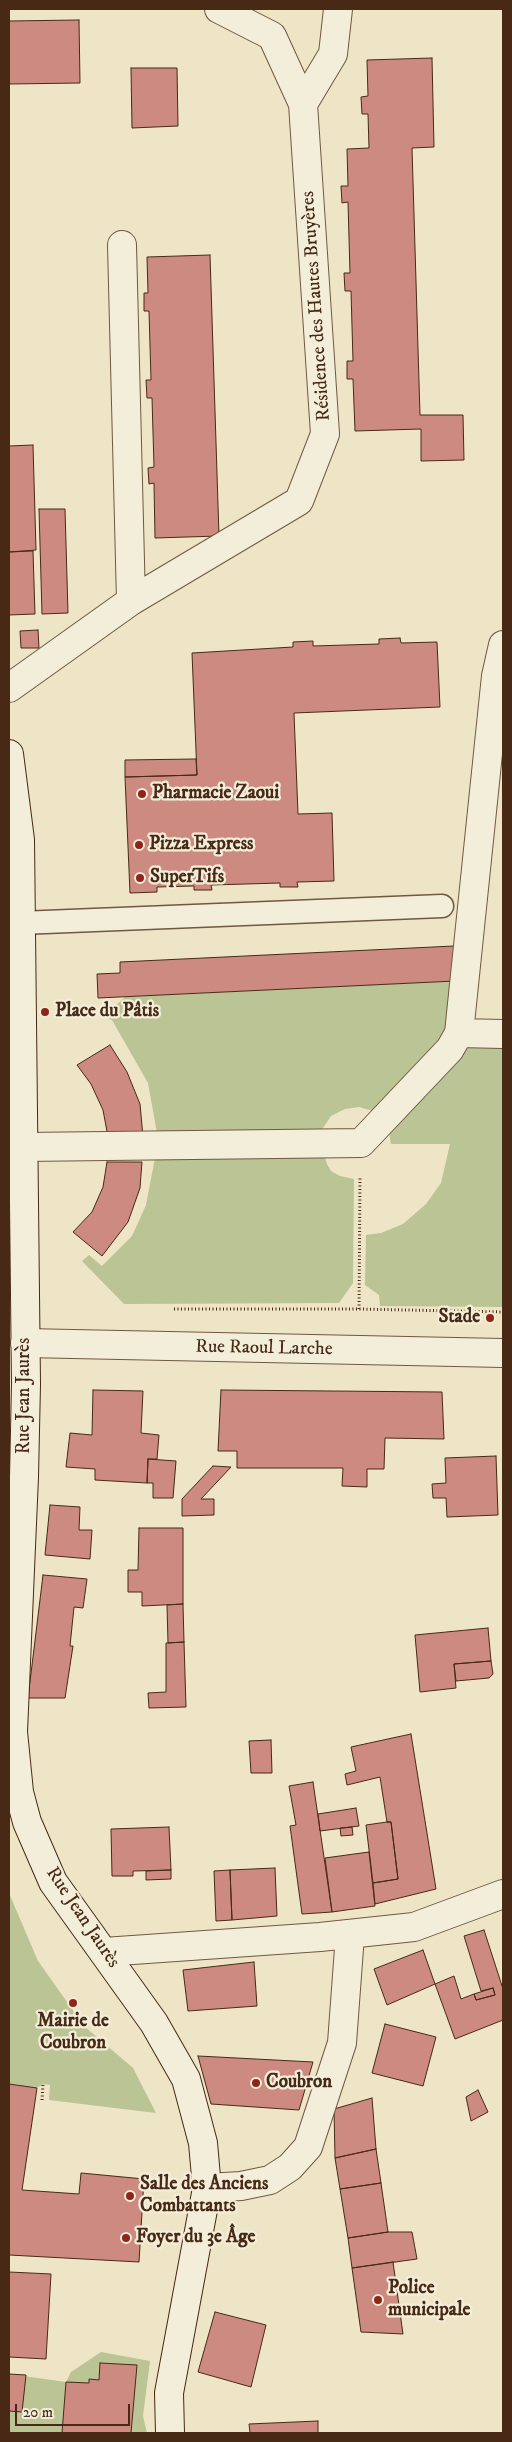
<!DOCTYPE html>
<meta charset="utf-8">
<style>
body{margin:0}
#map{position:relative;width:512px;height:2442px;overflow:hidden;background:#ede5c6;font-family:"IM FELL DW Pica",serif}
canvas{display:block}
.frame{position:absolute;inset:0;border:10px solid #472915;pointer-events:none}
.scale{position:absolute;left:15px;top:2404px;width:115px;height:22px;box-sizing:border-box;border:2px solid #472915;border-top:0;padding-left:6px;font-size:15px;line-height:18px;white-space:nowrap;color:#472915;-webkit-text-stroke:4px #f3eeda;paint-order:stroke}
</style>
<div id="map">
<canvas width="512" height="2442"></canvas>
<div class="frame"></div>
<div class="scale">20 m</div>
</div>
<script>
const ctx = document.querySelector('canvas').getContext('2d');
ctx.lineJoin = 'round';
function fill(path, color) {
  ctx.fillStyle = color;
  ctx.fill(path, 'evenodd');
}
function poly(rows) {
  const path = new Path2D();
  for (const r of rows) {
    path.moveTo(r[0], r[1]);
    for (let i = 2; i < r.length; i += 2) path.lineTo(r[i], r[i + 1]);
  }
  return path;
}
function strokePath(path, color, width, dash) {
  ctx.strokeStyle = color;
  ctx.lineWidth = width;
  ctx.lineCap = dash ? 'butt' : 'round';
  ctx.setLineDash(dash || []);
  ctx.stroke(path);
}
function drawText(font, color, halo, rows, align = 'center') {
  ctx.font = font + ' "IM FELL DW Pica",serif';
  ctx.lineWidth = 4.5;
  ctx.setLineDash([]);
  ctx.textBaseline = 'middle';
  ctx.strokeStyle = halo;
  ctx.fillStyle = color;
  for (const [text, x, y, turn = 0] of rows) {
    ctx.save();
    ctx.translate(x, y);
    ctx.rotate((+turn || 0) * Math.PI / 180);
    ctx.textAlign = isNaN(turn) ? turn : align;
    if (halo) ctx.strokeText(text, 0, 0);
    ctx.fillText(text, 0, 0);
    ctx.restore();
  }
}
fill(poly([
 [455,981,448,1031,373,1111,359,1107,345,1109,331,1116,321,1131,157,1133,148,1083,112,1020,104,1016,125,997],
 [503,1044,503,1307,380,1306,379,1295,365,1285,366,1235,381,1233,403,1224,426,1204,441,1183,450,1144,391,1144,388,1126,463,1047],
 [324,1154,327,1164,331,1171,340,1176,354,1179,353,1283,339,1303,124,1304,82,1261,89,1255,102,1266,132,1236,146,1205,155,1158],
 [9,1893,38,1961,84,2026,133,2068,156,2113,49,2100,50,2085,43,2084,37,2088,9,2084],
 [101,2352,150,2361,143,2416,147,2433,9,2433,9,2374,66,2382,71,2372]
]), '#bac494');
const building = poly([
 [79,20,80,83,9,84,9,21,79,20],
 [432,58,434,147,412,148,420,415,463,415,464,460,421,461,421,429,355,431,353,379,347,379,347,361,353,361,351,291,345,291,344,273,350,273,348,202,342,203,341,186,348,186,347,149,369,148,368,114,362,114,361,97,368,96,367,60,432,58],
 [131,68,177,68,178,126,132,128,131,68],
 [210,255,219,536,155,538,154,483,149,484,148,468,154,467,152,398,147,398,146,380,151,380,149,311,144,311,144,293,148,293,147,257,210,255],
 [33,445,36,550,9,552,9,446,33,445],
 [39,509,65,509,68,613,42,614,39,509],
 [33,551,35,614,9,615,9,552,33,551],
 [38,630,39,648,21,648,20,631,38,630],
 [400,638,401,643,437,642,440,707,294,713,298,814,332,813,334,881,297,882,298,887,280,887,280,883,211,885,212,890,194,890,194,886,157,887,157,892,130,893,125,777,197,775,192,653,293,647,293,642,313,641,313,646,379,644,379,639,400,638],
 [196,759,197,775,125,777,125,760,196,759],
 [454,946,455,981,98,998,97,974,120,973,120,962,454,946],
 [110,1045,127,1072,140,1104,143,1137,108,1137,103,1110,91,1084,77,1065,110,1045],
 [107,1162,142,1162,140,1188,128,1222,102,1256,73,1232,92,1212,103,1187,107,1162],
 [93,1390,143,1391,141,1433,159,1435,157,1459,148,1459,147,1483,95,1480,95,1469,66,1467,70,1433,92,1435,93,1390],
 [221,1390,442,1392,444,1439,385,1438,384,1469,367,1469,367,1487,342,1486,343,1468,237,1468,237,1451,218,1451,221,1390],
 [496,1456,498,1515,447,1517,446,1498,433,1498,432,1484,446,1483,445,1458,496,1456],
 [148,1459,176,1461,173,1498,153,1498,153,1483,147,1483,148,1459],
 [213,1466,231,1467,201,1499,214,1499,214,1515,182,1516,182,1499,213,1466],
 [50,1505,80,1507,79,1530,92,1530,90,1559,45,1555,50,1505],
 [139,1528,183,1528,183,1604,142,1606,142,1592,128,1592,128,1570,138,1570,139,1528],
 [43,1575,87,1579,83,1608,74,1607,70,1646,73,1646,65,1698,28,1698,43,1575],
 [183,1604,184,1642,168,1643,167,1605,183,1604],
 [488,1628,491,1661,454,1664,456,1688,420,1692,415,1635,488,1628],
 [184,1642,186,1707,149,1708,148,1693,166,1692,166,1643,184,1642],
 [491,1661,493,1674,489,1678,456,1681,454,1664,491,1661],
 [411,1734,436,1889,375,1904,373,1883,398,1879,391,1822,387,1822,380,1777,347,1785,345,1774,356,1771,351,1747,411,1734],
 [271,1740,272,1773,251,1773,249,1741,271,1740],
 [313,1782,332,1912,302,1914,290,1826,296,1825,289,1786,313,1782],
 [356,1808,359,1826,320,1831,318,1814,356,1808],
 [387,1822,391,1822,398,1879,373,1883,366,1825,387,1822],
 [169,1827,171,1870,133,1871,133,1876,112,1876,111,1829,169,1827],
 [352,1827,353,1835,341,1836,340,1828,352,1827],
 [369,1852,375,1906,332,1912,325,1858,369,1852],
 [275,1868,277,1916,232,1920,230,1870,275,1868],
 [171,1870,171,1879,146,1880,146,1871,171,1870],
 [230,1870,232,1920,216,1921,214,1871,230,1870],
 [484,1930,503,1989,503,2020,455,2039,435,1984,454,1976,461,1999,474,1994,476,2000,495,1995,493,1988,481,1991,464,1936,484,1930],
 [423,1950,435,1984,387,2005,374,1969,423,1950],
 [254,1962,257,2006,188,2011,183,1970,254,1962],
 [493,1988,495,1995,476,2000,474,1994,493,1988],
 [385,2024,436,2037,423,2086,372,2073,385,2024],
 [198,2056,313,2062,299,2110,211,2104,198,2056],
 [9,2084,37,2088,22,2190,79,2194,81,2173,144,2179,139,2262,9,2255,9,2084],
 [478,2090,488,2112,471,2121,466,2097,478,2090],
 [372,2098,376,2149,335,2158,334,2109,372,2098],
 [376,2149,381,2183,340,2189,335,2158,376,2149],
 [381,2183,388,2232,348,2238,340,2189,381,2183],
 [388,2232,412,2232,417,2259,352,2268,348,2238,388,2232],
 [393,2262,403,2334,361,2332,352,2268,393,2262],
 [9,2272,51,2274,46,2359,9,2357,9,2272],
 [215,2312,266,2325,251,2387,198,2372,215,2312],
 [100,2363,137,2365,131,2433,62,2433,66,2382,89,2383,89,2379,99,2380,100,2363],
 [9,2374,26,2375,22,2412,9,2411,9,2374],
 [318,2421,318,2433,250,2433,249,2424,318,2421]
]);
fill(building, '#cd8a80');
strokePath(building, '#472915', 1);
const lane = poly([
 [20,923,442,906]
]);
const street = poly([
 [303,104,333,54,338,9],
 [122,245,131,601],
 [9,688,131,601,299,501,325,434,303,104,272,36,219,9],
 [459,1033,503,1034],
 [23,1147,361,1143,450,1049,459,1033,496,676,503,645],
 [25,1343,503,1353],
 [104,1952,320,1937,414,1927,503,1894],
 [207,2188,241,2186,270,2180,290,2167,308,2147,342,2043,350,1935]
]);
const secondary = poly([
 [9,754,20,840,26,1384,24,1477,13,1732,19,1792,27,1822,53,1882,154,2023,186,2079,203,2143,207,2188,169,2393,170,2433]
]);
strokePath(lane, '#705841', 25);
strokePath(street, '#705841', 30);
strokePath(secondary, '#472915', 30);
strokePath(poly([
 [174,1309,359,1309,503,1312],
 [359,1309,360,1177],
 [42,2100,43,2084]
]), '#472915', 3, [1, 2.5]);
strokePath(lane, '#f3eeda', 22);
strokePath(street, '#f3eeda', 28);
strokePath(secondary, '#f3eeda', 28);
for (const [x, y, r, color] of [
 [142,794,5,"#8f2418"],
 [139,845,5,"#8f2418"],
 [140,878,5,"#8f2418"],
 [45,1012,5,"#8f2418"],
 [490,1318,5,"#8f2418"],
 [73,2003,5,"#8f2418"],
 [256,2083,5,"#8f2418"],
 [130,2196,5,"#8f2418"],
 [126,2238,5,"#8f2418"],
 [378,2300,5,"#8f2418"]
]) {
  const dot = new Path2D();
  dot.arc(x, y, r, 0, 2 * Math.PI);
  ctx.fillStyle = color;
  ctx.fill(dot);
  strokePath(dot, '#f3eeda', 2);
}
drawText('19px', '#472915', '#f3eeda', [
 ["Résidence des Hautes Bruyères",317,306,-94],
 ["Rue Raoul Larche",264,1349,1],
 ["Rue Jean Jaurès",25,1396,-90],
 ["Rue Jean Jaurès",82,1918,56]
]);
drawText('bold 19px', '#472915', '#f3eeda', [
 ["Pharmacie Zaoui",152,794],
 ["Pizza Express",149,845],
 ["SuperTifs",150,878],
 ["Place du Pâtis",55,1012],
 ["Stade",480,1318,"right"],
 ["Mairie de",73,2022,"center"],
 ["Coubron",73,2044,"center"],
 ["Coubron",266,2083],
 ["Salle des Anciens",140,2185],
 ["Combattants",140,2207],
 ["Foyer du 3e Âge",136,2238],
 ["Police",388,2289],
 ["municipale",388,2311]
], 'left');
</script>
